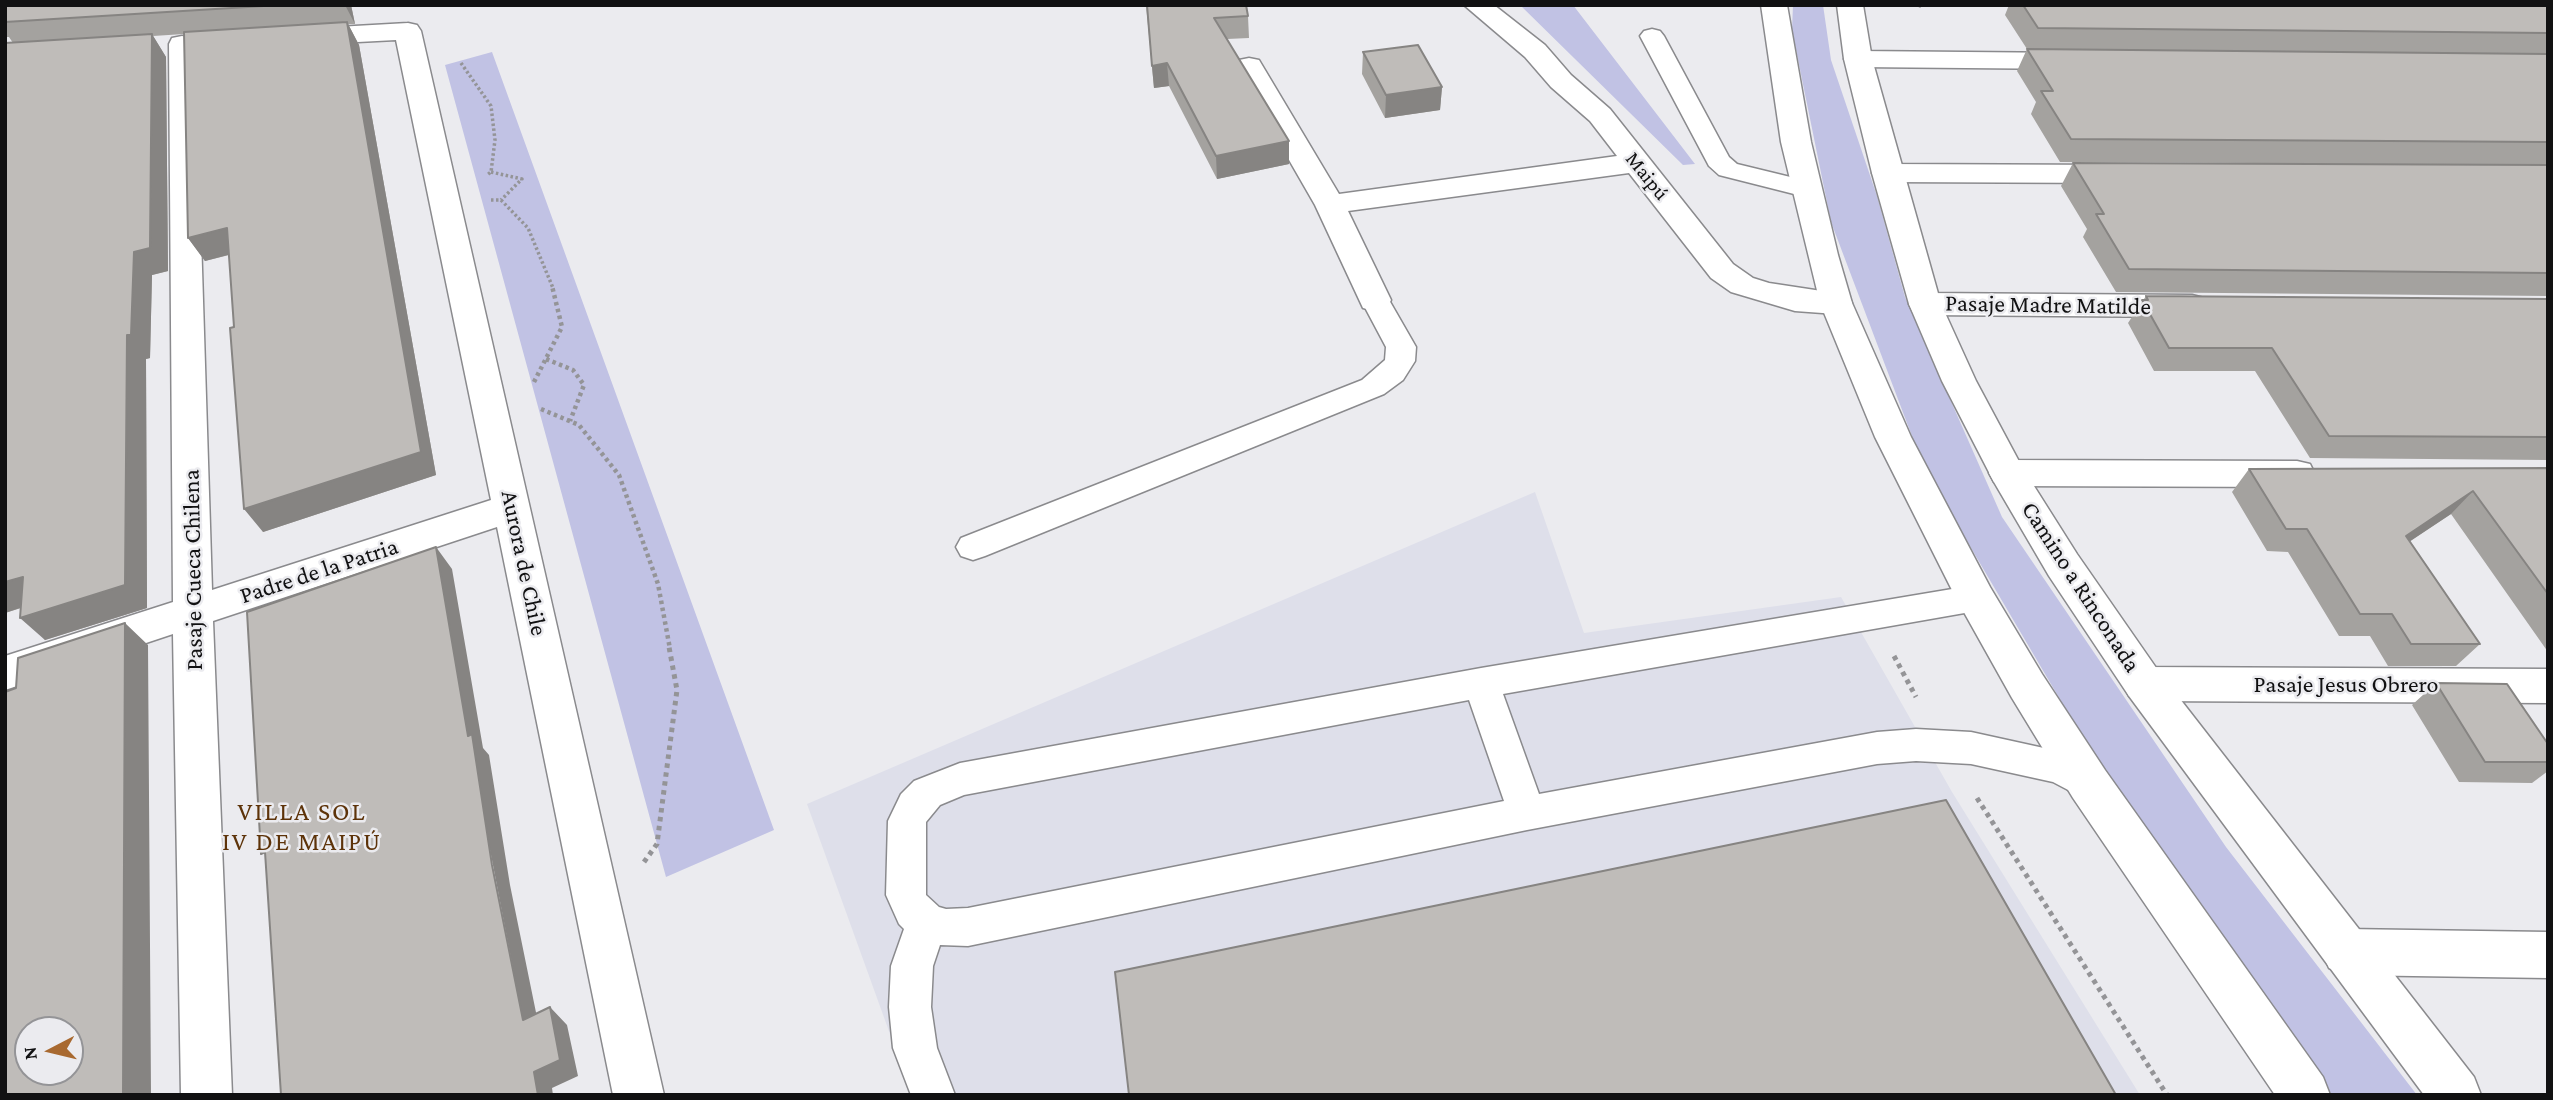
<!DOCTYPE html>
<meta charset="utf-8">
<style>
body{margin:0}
#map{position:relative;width:2553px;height:1100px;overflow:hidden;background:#ebebef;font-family:"Crimson Pro",serif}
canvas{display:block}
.frame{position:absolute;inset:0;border:7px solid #111112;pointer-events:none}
.north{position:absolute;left:14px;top:1016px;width:70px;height:70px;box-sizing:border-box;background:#ebebef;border:2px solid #949497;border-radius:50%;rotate:263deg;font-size:19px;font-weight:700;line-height:28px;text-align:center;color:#111112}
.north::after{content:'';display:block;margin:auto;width:24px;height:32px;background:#a86930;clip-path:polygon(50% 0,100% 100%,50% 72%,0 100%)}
</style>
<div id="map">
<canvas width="2553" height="1100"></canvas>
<div class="frame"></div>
<div class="north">N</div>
</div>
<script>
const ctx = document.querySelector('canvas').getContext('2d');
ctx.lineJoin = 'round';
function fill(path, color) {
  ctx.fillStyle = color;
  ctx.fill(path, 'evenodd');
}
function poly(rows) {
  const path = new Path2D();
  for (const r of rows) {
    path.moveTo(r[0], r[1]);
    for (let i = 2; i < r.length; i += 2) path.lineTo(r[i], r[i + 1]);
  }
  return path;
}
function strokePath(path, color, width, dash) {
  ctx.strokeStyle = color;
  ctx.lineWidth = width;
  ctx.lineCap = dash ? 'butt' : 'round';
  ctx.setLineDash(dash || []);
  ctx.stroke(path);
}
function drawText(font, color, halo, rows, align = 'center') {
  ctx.font = font + ' "Crimson Pro",serif';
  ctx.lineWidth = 5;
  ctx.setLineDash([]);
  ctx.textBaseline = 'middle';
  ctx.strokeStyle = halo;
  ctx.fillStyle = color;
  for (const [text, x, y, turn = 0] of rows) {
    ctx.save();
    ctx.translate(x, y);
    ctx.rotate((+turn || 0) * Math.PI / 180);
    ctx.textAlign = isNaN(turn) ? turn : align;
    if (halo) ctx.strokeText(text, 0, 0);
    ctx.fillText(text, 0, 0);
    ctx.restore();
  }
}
fill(poly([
 [1535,492,1584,633,1841,597,1952,792,2140,1095,912,1095,807,804]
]), '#dedfea');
fill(poly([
 [1520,5,1573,5,1695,164,1683,165],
 [1793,5,1823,5,1831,60,1877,196,1905,297,2002,517,2226,847,2417,1095,2332,1095,2085,742,1924,468,1831,222,1792,30],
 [492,52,774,830,666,877,445,65]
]), '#c1c2e4');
const service = poly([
 [1652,29,1660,31,1664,36,1729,157,1737,164,1815,183,1819,189,1815,195,1806,197,1719,175,1709,166,1640,36,1644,31,1652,29],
 [1375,291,1385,293,1416,347,1415,361,1403,380,1384,394,985,556,973,560,961,556,956,547,961,538,1362,380,1385,360,1386,347,1361,300,1365,293,1375,291],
 [1976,585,1988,588,1993,598,1988,608,1976,611,1503,694,1539,794,1877,732,1916,729,1971,732,2062,752,2102,772,2108,784,2102,796,2089,801,2053,782,1971,764,1916,761,1877,764,1527,830,968,946,940,945,933,966,931,1007,937,1048,955,1095,911,1095,893,1048,889,1007,891,966,904,929,899,924,886,895,888,821,901,794,914,781,960,763,1481,668,1976,585],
 [1469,700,1504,801,968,908,946,909,939,907,926,895,926,822,940,805,964,795,1469,700]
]);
const minor = poly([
 [1464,5,1494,5,1545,45,1571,75,1610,109,1733,264,1753,278,1769,283,1848,295,1852,303,1848,311,1836,314,1795,311,1731,292,1711,278,1629,173,1348,211,1391,300,1387,308,1375,311,1363,308,1315,205,1235,66,1239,60,1249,58,1259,60,1339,194,1617,156,1590,121,1551,87,1525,57,1464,5],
 [408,23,417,25,421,31,664,1095,613,1095,497,527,213,621,232,1095,181,1095,173,634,5,690,5,656,173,602,169,44,172,38,182,36,192,38,195,44,212,590,491,500,396,40,301,45,292,43,288,37,292,31,301,29,408,23],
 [1858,51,2073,53,2083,55,2087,61,2083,67,2073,69,1858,67,1848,65,1844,59,1848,53,1858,51],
 [1887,164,2119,165,2130,168,2134,174,2130,180,2119,183,1887,182,1876,179,1872,173,1876,167,1887,164],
 [1925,293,2192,295,2204,298,2208,306,2204,314,2192,317,1925,315,1913,312,1909,304,1913,296,1925,293],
 [2007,460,2297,461,2310,464,2315,474,2310,484,2297,487,2007,486,1994,482,1989,473,1994,464,2007,460],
 [2144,667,2548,669,2548,703,2144,701,2129,696,2123,684,2129,672,2144,667],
 [2346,929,2548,932,2548,978,2346,975,2329,968,2322,952,2329,936,2346,929]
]);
const primary = poly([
 [1761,5,1787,5,1811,142,1838,255,1852,303,1911,437,1990,587,2042,674,2105,770,2323,1077,2330,1095,2275,1095,2073,798,2012,698,1956,598,1875,437,1820,303,1781,142,1761,5],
 [1837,5,1863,5,1872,59,1941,304,1976,381,2022,467,2077,554,2159,672,2474,1077,2481,1095,2424,1095,2129,696,2049,576,1994,482,1942,381,1909,304,1872,173,1844,59,1837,5]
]);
strokePath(service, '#8a8a8d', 3);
strokePath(minor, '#8a8a8d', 3);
strokePath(primary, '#8a8a8d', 3);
strokePath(poly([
 [1914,5,1921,6],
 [461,63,491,106,495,140,491,172,487,175],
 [491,172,522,179,501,200],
 [491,200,501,200,528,228,553,288]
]), '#949497', 3.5, [2.5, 2.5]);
strokePath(poly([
 [546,359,573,370,584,385,570,421],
 [534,382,562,327,552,286],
 [541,409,579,425,619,475,658,584,670,649]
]), '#949497', 4.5, [3.5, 3.5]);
strokePath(poly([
 [1894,656,1916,697],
 [1977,798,2167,1095],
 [644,862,657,844,677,690,669,647]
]), '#949497', 5, [4.5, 4.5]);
fill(service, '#fff');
fill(minor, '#fff');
fill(primary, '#fff');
fill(poly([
 [5,5,351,5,355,24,348,24,359,45,436,475,263,532,234,327,229,255,205,261,188,238,184,34,153,36,166,57,168,271,152,275,150,358,146,359,147,608,45,640,21,608,5,613,5,43,13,43,9,37,5,37],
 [1146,5,1248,16,1249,38,1227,39,1289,164,1217,179,1169,86,1154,88],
 [2009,5,2548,5,2548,296,2116,292,2083,237,2087,229,2061,186,2073,163,2252,163,2060,162,2031,114,2036,102,2017,71,2027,49,2005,15],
 [1363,52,1442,87,1440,110,1385,118,1362,74],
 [2146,296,2548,299,2548,460,2310,458,2255,371,2154,371,2128,323],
 [2548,468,2548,652,2451,514,2410,541,2480,644,2456,666,2388,666,2370,636,2339,636,2288,552,2267,551,2232,492,2249,469],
 [2436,683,2548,744,2548,771,2532,783,2459,782,2412,705]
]), '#a4a29f');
fill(poly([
 [345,5,351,5,355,24],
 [347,22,359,45,436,475,263,532,244,509],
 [152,34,166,57,168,271,152,275,150,358,146,359,147,608,45,640,20,618,127,335],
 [1167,63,1169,86,1154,88,1152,66],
 [1442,87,1440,110,1385,118,1386,95],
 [1289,141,1289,164,1217,179,1216,156],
 [227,228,243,251,205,261,188,238],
 [2473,491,2451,514,2385,558,2406,536],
 [436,547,452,569,483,748,489,755,510,885,541,1037,523,1020,468,736],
 [23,577,47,599,5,613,5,582],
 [125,623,148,645,151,1095,123,1095],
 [550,1007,567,1025,578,1076,552,1088,553,1095,538,1095,534,1072]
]), '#868482');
const building = poly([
 [5,5,280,5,5,22,5,5],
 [1147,5,1246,5,1248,16,1214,18,1289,141,1216,156,1167,63,1152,66,1147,5],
 [2023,5,2548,5,2548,33,2038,28,2023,5],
 [347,22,421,452,244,509,230,328,234,327,227,228,188,238,184,32,347,22],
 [152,34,150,248,134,252,131,335,127,335,125,585,20,618,23,577,5,582,5,43,152,34],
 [1418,45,1442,87,1386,95,1363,52,1418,45],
 [2027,49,2548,54,2548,142,2071,139,2041,91,2053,91,2027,49],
 [2073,163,2548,165,2548,273,2129,269,2096,214,2104,214,2073,163],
 [2146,296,2548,299,2548,437,2329,436,2272,348,2169,348,2142,300,2148,300,2146,296],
 [2548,468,2548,594,2473,491,2406,536,2480,644,2411,644,2392,614,2360,614,2307,529,2286,529,2249,469,2548,468],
 [436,547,468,736,472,734,492,865,523,1020,550,1007,560,1060,534,1072,538,1095,281,1095,265,852,261,854,247,612,436,547],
 [125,623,123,1095,5,1095,5,692,16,688,18,658,125,623],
 [28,1030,70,1030,70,1072,28,1072,28,1030],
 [2436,683,2507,684,2548,744,2548,762,2485,762,2436,683],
 [1946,800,2116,1095,1129,1095,1115,972,1946,800]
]);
fill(building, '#bfbcb9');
strokePath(building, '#868482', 2);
drawText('21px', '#111112', '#ebebef', [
 ["Maipú",1647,176,51]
]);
drawText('24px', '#111112', '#ebebef', [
 ["Pasaje Madre Matilde",2048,305,1],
 ["Aurora de Chile",524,563,78],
 ["Pasaje Cueca Chilena",193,570,-91],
 ["Padre de la Patria",319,571,-18],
 ["Camino a Rinconada",2081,587,57],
 ["Pasaje Jesus Obrero",2346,685]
]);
ctx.letterSpacing = '2px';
drawText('26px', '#5d3309', '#ebebef', [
 ["VILLA SOL",302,812],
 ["IV DE MAIPÚ",302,842]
]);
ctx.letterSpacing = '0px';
</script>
